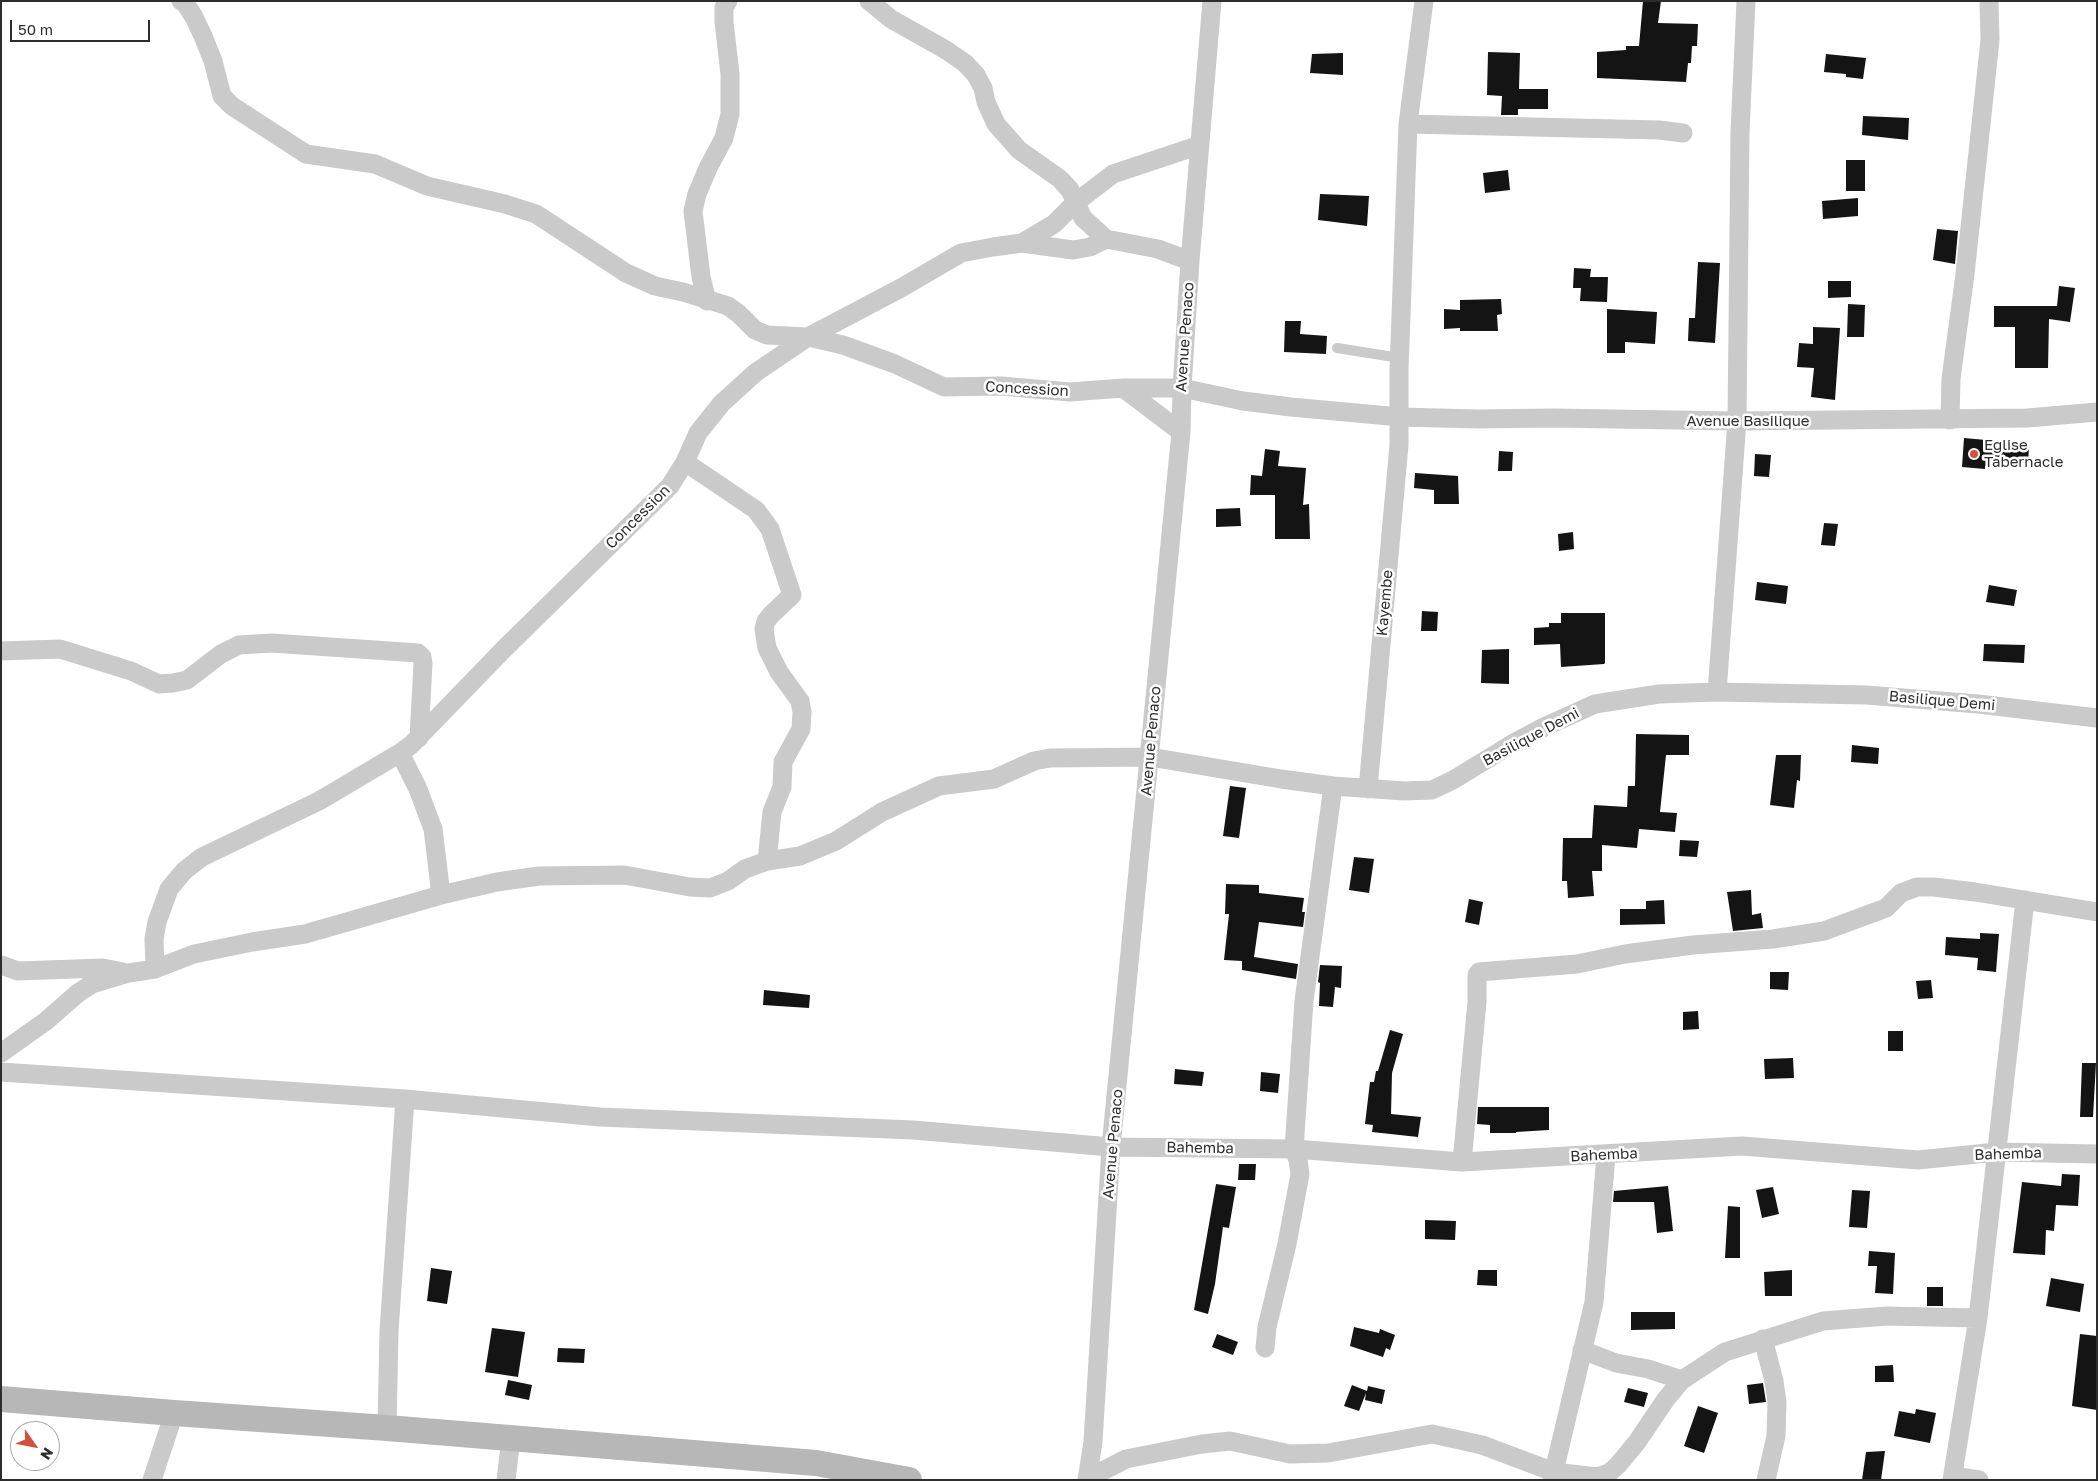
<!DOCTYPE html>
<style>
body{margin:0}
#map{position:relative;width:2098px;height:1481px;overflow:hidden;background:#fff;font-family:"Golos Text",sans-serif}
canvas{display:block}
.frame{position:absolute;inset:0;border:2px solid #2d2d2d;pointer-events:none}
.north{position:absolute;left:10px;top:1421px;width:50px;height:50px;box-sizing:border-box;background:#fff;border:1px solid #ababab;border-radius:50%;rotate:123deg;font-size:14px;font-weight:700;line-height:20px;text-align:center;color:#2d2d2d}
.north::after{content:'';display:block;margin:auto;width:18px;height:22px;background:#d35041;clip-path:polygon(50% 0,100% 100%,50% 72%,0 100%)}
.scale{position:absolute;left:10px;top:20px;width:140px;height:22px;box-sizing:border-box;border:2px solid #2d2d2d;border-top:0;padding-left:6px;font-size:15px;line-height:18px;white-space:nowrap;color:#2d2d2d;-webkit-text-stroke:4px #fff;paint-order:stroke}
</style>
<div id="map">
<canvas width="2098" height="1481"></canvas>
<div class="frame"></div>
<div class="north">N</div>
<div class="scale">50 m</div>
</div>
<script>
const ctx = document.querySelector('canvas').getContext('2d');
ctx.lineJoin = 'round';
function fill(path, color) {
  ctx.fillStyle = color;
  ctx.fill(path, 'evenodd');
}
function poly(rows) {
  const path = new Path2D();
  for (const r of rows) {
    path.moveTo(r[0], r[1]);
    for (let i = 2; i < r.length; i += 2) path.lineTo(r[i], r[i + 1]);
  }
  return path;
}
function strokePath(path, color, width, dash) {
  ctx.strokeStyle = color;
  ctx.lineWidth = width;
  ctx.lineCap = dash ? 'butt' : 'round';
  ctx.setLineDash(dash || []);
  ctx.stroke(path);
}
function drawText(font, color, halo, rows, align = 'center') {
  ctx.font = font + ' "Golos Text",sans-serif';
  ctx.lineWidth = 5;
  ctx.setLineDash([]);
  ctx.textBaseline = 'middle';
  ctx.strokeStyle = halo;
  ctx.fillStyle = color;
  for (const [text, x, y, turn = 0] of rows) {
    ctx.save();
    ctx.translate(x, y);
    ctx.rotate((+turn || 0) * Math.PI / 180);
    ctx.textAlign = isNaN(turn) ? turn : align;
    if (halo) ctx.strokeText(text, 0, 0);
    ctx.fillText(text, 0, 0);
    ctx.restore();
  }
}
fill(poly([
 [1643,1,1661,1,1658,23,1698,24,1697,46,1692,46,1691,63,1688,63,1686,82,1597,78,1597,52,1626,50,1626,46,1639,46],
 [1488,52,1520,53,1519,89,1548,89,1548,109,1518,109,1518,115,1501,115,1502,96,1487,95],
 [1343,53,1343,75,1310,73,1312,54],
 [1826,54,1866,58,1863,79,1846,77,1846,74,1824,72],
 [1863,116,1909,118,1908,140,1862,135],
 [1846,160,1865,160,1865,191,1846,191],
 [1508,170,1510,190,1485,193,1483,173],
 [1320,194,1369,196,1367,226,1318,220],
 [1858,198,1858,216,1823,219,1822,201],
 [1937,229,1958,231,1955,264,1933,260],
 [1698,262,1720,263,1715,343,1688,341,1689,318,1695,318],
 [1574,268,1591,269,1590,277,1608,277,1607,302,1580,301,1581,288,1573,288],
 [1828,281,1851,281,1851,297,1828,298],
 [2059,286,2075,288,2070,322,2049,319,2048,368,2015,368,2015,327,1994,327,1994,306,2057,306],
 [1501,299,1502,314,1497,315,1498,331,1460,331,1460,328,1444,329,1444,309,1460,310,1460,300],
 [1848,304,1865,305,1864,337,1847,337],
 [1607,309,1657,312,1655,344,1625,342,1625,353,1607,353],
 [1285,321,1301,321,1300,334,1327,336,1326,354,1284,352],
 [1813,327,1840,328,1835,400,1811,397,1814,368,1797,367,1799,343,1813,344],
 [1964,438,1986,440,1986,444,2029,445,2028,467,1985,466,1985,469,1962,467],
 [1265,449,1280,451,1278,466,1306,468,1303,505,1309,504,1310,539,1275,539,1275,495,1250,495,1251,475,1262,476],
 [1499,451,1513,452,1512,471,1498,471],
 [1755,454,1771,455,1769,477,1754,476],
 [1415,473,1458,476,1459,504,1434,504,1434,490,1414,488],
 [1240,508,1241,526,1216,527,1216,509],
 [1824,523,1838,524,1835,546,1821,545],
 [1573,532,1574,549,1559,551,1558,534],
 [1757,582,1788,586,1786,604,1755,600],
 [1989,585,2017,590,2014,606,1986,602],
 [1422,611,1438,612,1437,631,1421,631],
 [1561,613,1605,613,1605,663,1604,664,1561,667,1560,644,1534,645,1534,628,1549,627,1549,623,1561,623],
 [1984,644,2025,645,2024,663,1983,661],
 [1509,649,1509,684,1481,683,1482,650],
 [1636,734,1689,735,1689,755,1666,755,1660,812,1677,813,1675,832,1639,829,1637,848,1602,845,1602,871,1592,871,1594,896,1568,898,1567,881,1562,881,1563,838,1592,838,1594,805,1627,807,1628,786,1635,786],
 [1852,745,1879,748,1878,764,1851,762],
 [1776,755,1801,755,1800,781,1797,780,1794,808,1770,805],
 [1230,786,1246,788,1239,838,1223,836],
 [1680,840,1699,841,1697,857,1679,856],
 [1354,857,1374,859,1369,893,1349,890],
 [1226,884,1259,885,1259,893,1304,898,1302,912,1305,912,1303,927,1259,922,1254,957,1298,964,1296,979,1242,970,1242,961,1224,960,1229,914,1225,914],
 [1751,890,1752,915,1761,913,1763,928,1733,931,1727,892],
 [1469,899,1483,902,1479,925,1465,922],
 [1664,900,1665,924,1620,925,1620,909,1646,909,1646,901],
 [1980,933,1999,934,1996,972,1977,970,1978,958,1945,955,1946,937,1980,939],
 [1320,965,1342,966,1341,988,1335,987,1333,1007,1319,1006,1320,983,1318,982],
 [1770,972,1789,972,1788,990,1770,989],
 [1931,980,1933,998,1918,999,1916,981],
 [764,990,810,995,809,1008,763,1005],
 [1698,1011,1699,1029,1683,1030,1683,1012],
 [1390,1030,1403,1034,1392,1073,1391,1114,1421,1117,1418,1137,1372,1132,1373,1125,1365,1124,1370,1082,1374,1082,1376,1071,1378,1071],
 [1888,1031,1903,1031,1903,1051,1888,1051],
 [1793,1058,1794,1078,1765,1079,1764,1059],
 [2082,1063,2096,1063,2093,1117,2080,1117],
 [1175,1069,1204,1072,1202,1086,1174,1084],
 [1261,1072,1280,1074,1278,1093,1260,1091],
 [1478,1107,1549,1107,1549,1130,1516,1132,1516,1133,1490,1133,1490,1125,1477,1124],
 [1239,1164,1256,1164,1255,1180,1238,1180],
 [2062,1174,2080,1175,2078,1206,2056,1205,2054,1231,2046,1230,2045,1255,2013,1253,2022,1182,2061,1186],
 [1216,1184,1236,1187,1229,1228,1223,1227,1215,1284,1208,1314,1194,1310],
 [1668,1186,1673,1231,1657,1233,1654,1202,1613,1202,1614,1191],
 [1773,1187,1779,1214,1762,1218,1756,1190],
 [1852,1190,1870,1191,1867,1228,1849,1227],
 [1728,1206,1740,1207,1740,1258,1725,1258],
 [1425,1220,1456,1221,1455,1240,1425,1239],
 [1869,1251,1895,1253,1893,1294,1875,1293,1877,1266,1868,1266],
 [431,1268,452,1271,447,1304,427,1301],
 [1478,1270,1497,1270,1497,1286,1477,1285],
 [1792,1270,1792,1296,1765,1296,1764,1272],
 [2051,1278,2084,1284,2080,1312,2046,1306],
 [1927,1287,1943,1287,1943,1306,1927,1306],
 [1631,1312,1675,1312,1675,1329,1631,1330],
 [1354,1327,1379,1333,1380,1329,1395,1335,1390,1350,1386,1348,1383,1357,1350,1346],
 [492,1328,525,1332,518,1377,485,1372],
 [1217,1334,1238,1342,1233,1355,1212,1347],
 [2080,1334,2097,1336,2097,1410,2072,1406],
 [558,1348,585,1349,584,1363,557,1362],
 [1893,1365,1894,1382,1875,1382,1875,1366],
 [508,1380,532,1385,529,1400,505,1395],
 [1763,1383,1766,1402,1749,1404,1747,1385],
 [1352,1385,1367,1391,1368,1386,1385,1390,1382,1404,1365,1400,1366,1393,1359,1411,1344,1406],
 [1628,1388,1648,1393,1644,1407,1624,1402],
 [1698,1406,1718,1413,1704,1453,1684,1446],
 [1916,1409,1936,1413,1930,1443,1894,1436,1899,1411,1915,1414],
 [1885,1451,1881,1480,1862,1480,1866,1452]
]), '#141414');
strokePath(poly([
 [1337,348,1400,358]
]), '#cacaca', 10);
strokePath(poly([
 [181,1,185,3,194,17,203,36,213,61,222,96,232,106,306,154,375,164,427,186,505,204,536,214,626,273,655,286,683,292,728,306,739,314,755,330,767,335,808,337,901,288,961,253,993,247,1022,243,1073,250,1090,247,1106,239,1158,249,1190,261],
 [869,1,891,19,946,50,965,63,976,75,983,88,986,102,996,124,1019,150,1060,179,1070,190,1083,218,1106,239],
 [1408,124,1659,130,1683,133],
 [1022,243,1054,224,1075,203,1113,174,1200,145],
 [707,301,701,277,693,211,697,194,708,168,724,138,730,114,730,74,724,22,724,7,728,1],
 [1123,388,1181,432],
 [1950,420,1951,379,1965,274,1990,40,1989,1],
 [685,462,756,510,770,529,792,595,772,614,766,621,764,629,767,648,779,672,800,701,802,712,801,729,783,762,782,787,772,812,767,861],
 [1,651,60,649,131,671,159,684,173,683,187,680,221,654,239,645,272,643,418,653,422,657,423,664,419,738],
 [1717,692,1737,421,1740,132,1746,1],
 [1368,789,1399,445,1399,370,1408,124,1424,1],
 [441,895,433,829,418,789,400,753,411,745,504,649,670,486,685,462,698,433,721,404,755,373,808,337,843,345,895,364,944,387,1001,386,1070,392,1123,388,1182,388,1243,401,1291,407,1400,417,1478,419,1553,418,1737,421,2027,418,2097,412],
 [1,965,18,971,103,968,123,972],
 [155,969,154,939,157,922,169,889,184,871,202,857,319,801,400,753],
 [1,1053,46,1021,78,993,92,984,129,973,155,969,194,954,252,942,305,934,441,895,497,882,539,876,624,875,690,887,710,888,728,881,745,869,767,861,800,856,836,841,882,812,939,786,994,779,1034,761,1050,758,1150,757,1281,779,1333,786,1404,791,1432,790,1453,780,1512,744,1544,727,1595,704,1659,694,1717,692,1866,695,1978,704,2097,718],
 [1,1072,405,1099,600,1117,913,1130,1111,1147,1294,1149,1462,1162,1742,1146,1918,1160,1997,1152,2097,1154],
 [1462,1162,1477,1002,1477,975,1479,972,1577,964,1625,954,1693,945,1773,939,1824,931,1886,908,1901,893,1917,887,1934,887,1975,892,2097,912],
 [1763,1339,1774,1381,1777,1402,1776,1436,1766,1480],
 [1265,1348,1267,1327,1287,1244,1300,1174,1298,1160,1294,1149,1304,1001,1333,786],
 [1582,1350,1616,1363,1648,1369,1682,1380],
 [387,1428,389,1331,405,1099],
 [1953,1476,1979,1480],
 [1087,1479,1126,1459,1202,1444,1230,1441,1290,1454,1328,1453,1432,1434,1482,1445,1554,1472,1597,1477,1609,1473,1618,1465,1637,1442,1666,1399,1682,1380,1725,1352,1823,1321,1887,1316,1978,1318],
 [152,1480,174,1413],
 [506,1480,511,1438],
 [1087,1480,1093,1442,1111,1147,1181,432,1182,388,1190,261,1212,1],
 [1552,1480,1594,1302,1606,1155],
 [1952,1480,1978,1318,2025,900]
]), '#cacaca', 19);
strokePath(poly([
 [1,1399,174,1413,387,1428,816,1463,909,1480]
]), '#b7b7b7', 26);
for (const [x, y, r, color] of [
 [1974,454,5,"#d35041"]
]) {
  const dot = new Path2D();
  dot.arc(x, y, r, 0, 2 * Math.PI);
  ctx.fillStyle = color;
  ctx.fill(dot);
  strokePath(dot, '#fff', 2);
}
drawText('15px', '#2d2d2d', '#fff', [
 ["Avenue Penaco",1185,337,-86],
 ["Concession",1027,389,3],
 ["Avenue Basilique",1748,421],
 ["Concession",638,517,-45],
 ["Kayembe",1385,603,-85],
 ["Basilique Demi",1942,701,5],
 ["Basilique Demi",1531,737,-28],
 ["Avenue Penaco",1151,741,-85],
 ["Avenue Penaco",1113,1144,-85],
 ["Bahemba",1200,1148,1],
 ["Bahemba",2008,1154,-2],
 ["Bahemba",1604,1155,-3]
]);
drawText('15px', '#2d2d2d', '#fff', [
 ["Eglise",1984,445],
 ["Tabernacle",1984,462]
], 'left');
</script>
